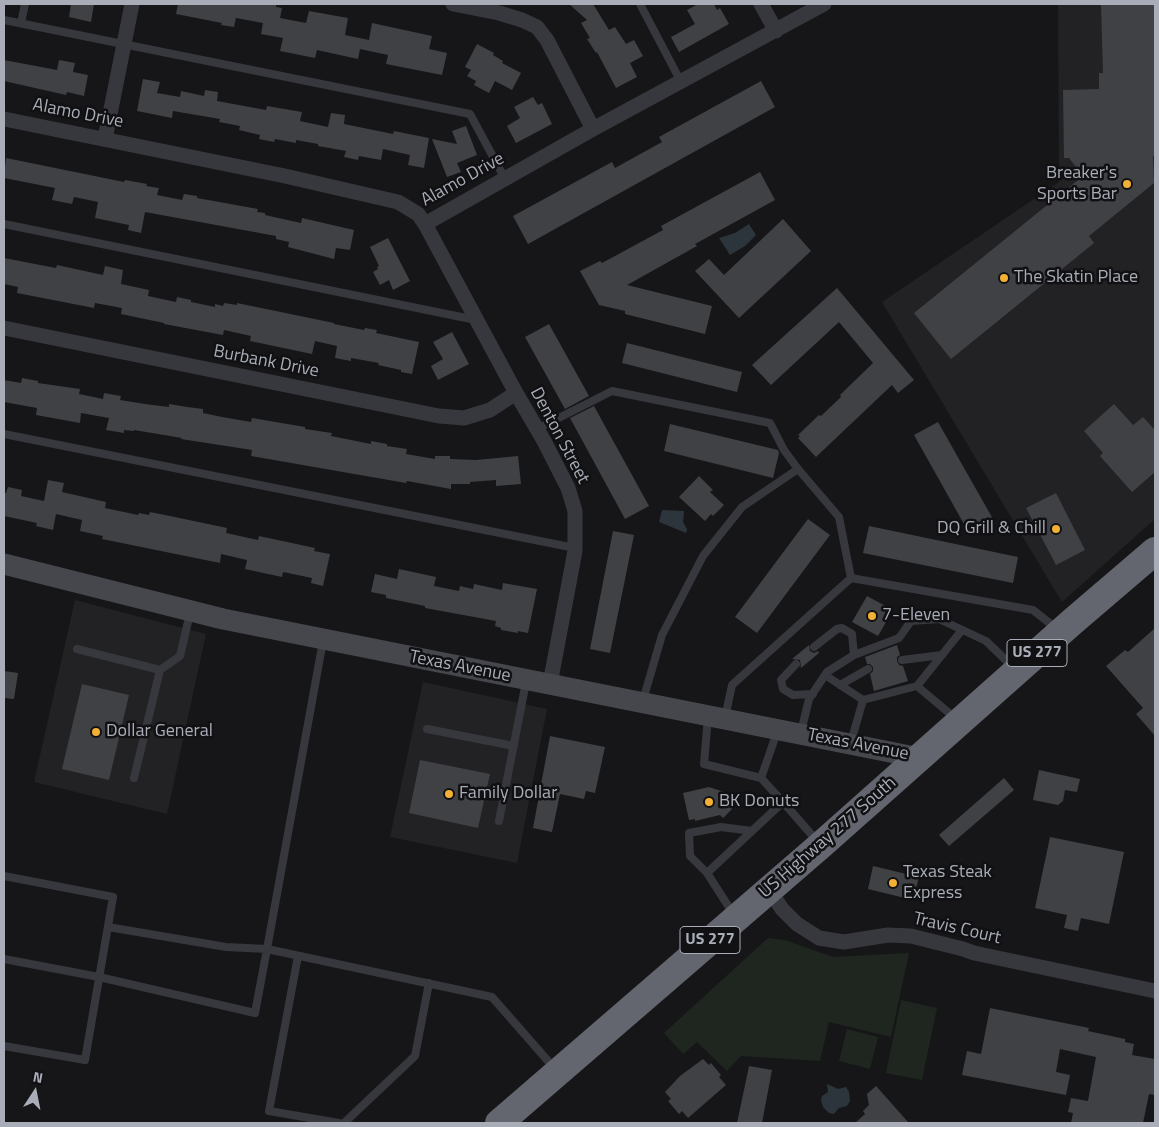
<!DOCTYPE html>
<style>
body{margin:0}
#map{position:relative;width:1159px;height:1127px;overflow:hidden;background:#161618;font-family:"Titillium Web",sans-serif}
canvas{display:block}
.frame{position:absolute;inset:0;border:5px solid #a8adb8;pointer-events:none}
.north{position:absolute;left:10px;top:1067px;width:50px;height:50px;-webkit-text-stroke:4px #111113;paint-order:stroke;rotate:11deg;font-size:14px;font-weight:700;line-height:20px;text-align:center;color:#a8adb8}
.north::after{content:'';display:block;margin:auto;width:18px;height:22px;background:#a8adb8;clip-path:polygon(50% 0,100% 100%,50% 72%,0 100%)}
</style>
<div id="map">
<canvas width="1159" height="1127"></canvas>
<div class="frame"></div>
<div class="north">N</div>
</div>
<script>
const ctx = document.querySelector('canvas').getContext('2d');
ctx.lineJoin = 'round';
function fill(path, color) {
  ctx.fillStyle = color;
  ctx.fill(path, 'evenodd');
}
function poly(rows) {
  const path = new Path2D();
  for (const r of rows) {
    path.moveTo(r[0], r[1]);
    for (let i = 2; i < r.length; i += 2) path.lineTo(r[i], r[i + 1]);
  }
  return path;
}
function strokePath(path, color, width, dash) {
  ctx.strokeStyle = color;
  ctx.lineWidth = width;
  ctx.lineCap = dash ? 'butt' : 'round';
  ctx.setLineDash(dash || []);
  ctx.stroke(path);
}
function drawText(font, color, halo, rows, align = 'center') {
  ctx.font = font + ' "Titillium Web",sans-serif';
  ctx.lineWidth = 5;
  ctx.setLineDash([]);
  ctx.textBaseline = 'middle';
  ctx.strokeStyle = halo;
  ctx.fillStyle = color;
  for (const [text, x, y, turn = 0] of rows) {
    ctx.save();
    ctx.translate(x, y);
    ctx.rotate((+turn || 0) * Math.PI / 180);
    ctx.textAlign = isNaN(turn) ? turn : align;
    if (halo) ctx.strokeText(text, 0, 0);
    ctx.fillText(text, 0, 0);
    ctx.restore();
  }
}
fill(poly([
 [1058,4,1155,4,1155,519,1062,602,882,302,1059,182],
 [75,600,206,634,167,814,34,782],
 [423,682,547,709,517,863,390,837]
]), '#222225');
fill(poly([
 [768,938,785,940,833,957,909,953,891,1037,829,1022,820,1061,741,1056,727,1071,697,1042,683,1054,664,1033],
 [901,1000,937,1008,922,1080,886,1073],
 [847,1029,878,1037,870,1069,839,1061]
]), '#1e261f');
fill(poly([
 [749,224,756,235,745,246,730,255,719,238,735,233],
 [662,510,684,511,683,522,687,529,686,533,659,522],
 [827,1084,838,1089,846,1087,849,1092,850,1101,847,1106,839,1108,834,1114,829,1113,823,1107,821,1100,822,1096,828,1092]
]), '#2c353c');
fill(poly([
 [71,4,94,4,91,22,69,17],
 [178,4,276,4,276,7,282,8,280,18,306,23,309,11,348,18,345,35,369,40,372,23,432,36,429,49,447,53,442,75,386,64,388,55,360,49,358,59,317,50,315,58,280,51,283,38,261,34,263,23,236,18,234,27,221,25,222,23,176,14],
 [569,4,593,4,609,30,615,27,626,44,634,40,643,56,630,63,637,77,616,88,597,52,596,53,587,39,590,38,581,23,587,20],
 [698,4,714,4,717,10,720,8,729,24,679,52,671,37,695,24,687,10],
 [1101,4,1155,4,1155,156,1153,156,1154,183,1089,236,1094,243,951,359,914,313,1083,176,1069,158,1064,158,1063,90,1099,89,1099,73,1103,73],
 [477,44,494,53,493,55,503,61,502,63,521,73,512,90,495,81,489,93,474,85,476,81,467,76,471,70,465,67],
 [4,60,57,70,59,60,75,63,73,72,88,75,84,96,67,92,66,95,4,81],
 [143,79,160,82,157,93,180,97,181,91,204,96,205,90,218,92,217,101,266,110,267,106,302,112,300,121,328,127,331,113,345,115,344,124,393,134,394,131,429,138,424,168,408,165,410,155,383,149,381,160,359,156,358,160,344,157,346,151,318,146,318,144,296,140,296,143,275,139,274,142,259,139,260,135,239,130,240,126,219,122,220,119,173,111,172,118,137,111],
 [761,81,775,107,528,244,513,216,612,162,615,168,662,142,659,137],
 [533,97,538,105,542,103,552,124,516,143,507,126,520,118,514,107],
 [466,126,477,155,457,163,461,172,447,177,432,139,457,144,452,131],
 [6,158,124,182,125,180,147,184,146,186,159,188,157,195,182,200,184,194,197,196,197,198,258,209,257,212,265,213,265,215,301,223,302,218,354,230,350,250,336,248,334,259,288,247,289,242,276,239,276,236,145,212,141,233,128,230,129,225,95,218,98,202,74,197,72,204,52,200,55,188,4,178],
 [760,172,775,200,695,244,697,246,627,285,712,306,705,334,625,314,625,311,599,305,580,271,600,261,602,263,663,230,661,226],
 [783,219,811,251,739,318,695,271,709,259,724,275],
 [388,238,410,281,393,290,389,280,380,285,373,272,378,269,377,267,379,266,370,247],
 [4,258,56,268,57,265,103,275,105,266,123,270,121,284,149,290,148,296,176,302,177,297,191,300,191,302,215,307,215,304,223,306,224,303,237,305,237,303,334,323,334,324,364,330,365,328,377,330,376,333,419,342,412,374,401,372,401,370,378,365,379,363,351,358,351,361,335,358,337,346,315,341,312,354,250,341,251,336,224,330,223,335,164,324,164,323,121,314,122,308,95,303,94,308,17,293,18,287,4,284],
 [837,288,914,380,898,393,892,385,816,457,798,438,800,436,798,435,819,415,821,416,841,397,840,395,873,363,839,322,771,385,752,365],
 [549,324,589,396,565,409,525,337],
 [452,332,469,364,438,380,431,366,443,359,433,342],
 [627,343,742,372,737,392,622,363],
 [22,378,38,381,38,383,80,389,79,394,103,399,104,393,121,396,120,400,145,404,169,407,169,404,187,407,203,409,203,413,222,417,251,422,252,418,305,427,305,429,332,433,331,436,371,444,371,441,387,444,387,446,407,449,406,454,435,459,435,456,450,456,450,459,476,460,518,456,521,484,496,486,496,480,470,482,470,484,451,484,451,489,407,481,406,483,251,456,252,450,181,439,182,438,134,430,134,431,124,430,124,433,106,430,109,418,81,413,80,423,36,415,37,408,4,402,4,380,21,383],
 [1114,404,1133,425,1143,417,1155,430,1155,472,1132,492,1100,456,1103,453,1084,431],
 [594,406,649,506,625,519,570,418],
 [938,422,993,519,969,533,914,435],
 [670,424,778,450,779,453,773,478,664,451],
 [699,476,713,490,710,492,724,505,713,516,711,514,705,521,679,497],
 [48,480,64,483,62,492,106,502,105,508,138,515,139,513,149,515,150,512,170,516,227,528,226,533,258,540,259,536,315,548,314,551,330,554,323,586,311,583,312,578,283,572,282,577,245,569,247,560,221,554,220,563,102,539,103,536,80,531,82,520,56,514,53,530,36,526,37,523,4,516,4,493,6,493,8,487,22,490,21,496,44,501],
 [1056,493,1085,550,1056,565,1026,508],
 [808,519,830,535,757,633,735,617],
 [869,526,1018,557,1013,583,863,553],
 [613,531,634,535,610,653,590,649],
 [399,569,436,577,434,586,459,591,460,586,473,589,474,584,502,590,503,583,537,589,528,633,518,631,518,633,501,630,501,628,495,626,496,621,425,608,425,606,386,598,386,595,371,592,375,574,397,579],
 [867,596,893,610,878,636,852,622],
 [1155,628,1155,736,1136,714,1143,708,1106,666,1125,650,1128,652],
 [809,645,810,651,814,653,818,651,819,653,801,668,800,660,792,659],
 [897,645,900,655,897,657,897,661,899,665,903,666,908,681,874,691,870,674,873,671,873,667,870,664,867,664,865,657],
 [4,671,18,673,14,699,4,698],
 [82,684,129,695,109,780,62,769],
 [550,736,605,747,595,793,586,791,584,799,560,794,552,832,533,828],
 [420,760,490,774,478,828,409,813],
 [1039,770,1080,779,1077,792,1065,790,1063,801,1058,805,1033,800],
 [1004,778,1014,790,949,846,939,835],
 [709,787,730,794,734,807,723,818,720,815,695,821,695,819,689,820,683,793],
 [1050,837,1124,852,1109,924,1081,918,1078,931,1064,928,1067,915,1035,908],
 [873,866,919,877,913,900,868,889],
 [990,1008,1089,1028,1088,1031,1125,1039,1125,1042,1134,1044,1132,1055,1155,1059,1155,1095,1149,1094,1143,1123,1071,1123,1073,1113,1068,1112,1071,1098,1088,1101,1096,1057,1060,1049,1056,1072,1070,1075,1066,1095,962,1075,967,1051,981,1054],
 [703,1059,709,1065,711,1063,721,1075,719,1077,726,1085,688,1118,682,1111,679,1114,668,1101,671,1099,665,1092,680,1076],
 [749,1066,772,1070,762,1123,737,1123],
 [876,1086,909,1123,855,1123,865,1114,863,1111,869,1105,867,1094]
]), '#404145');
strokePath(poly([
 [640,4,681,82],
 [4,20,470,114,505,179],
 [21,23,25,4],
 [4,224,476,320],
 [537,429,612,391,770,423,784,450,798,469],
 [4,434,575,548],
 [851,578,1033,610,1057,629],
 [323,641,267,949,492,997,555,1069],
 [814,647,837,629,842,628,852,634,854,655],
 [77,649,160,670],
 [902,660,942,655],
 [796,664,781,680,783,689,793,695,813,694],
 [825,675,863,700],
 [840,685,868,669],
 [917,686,962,630],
 [643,700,662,635,703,556,742,507,798,469,839,517,851,578,732,685,725,718],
 [708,717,704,764,761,778],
 [427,729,514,746],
 [801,732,809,699,827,672,854,655,899,638,911,621,939,619,986,641,1014,668],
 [851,742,863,700,917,686,955,718],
 [134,778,160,670,180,656,190,613],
 [783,802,818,842],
 [499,821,526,682],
 [707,873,783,802,761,778,777,732],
 [4,876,113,897,85,1060,4,1046],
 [734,915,707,873,690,856,689,833,721,827,752,831],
 [298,956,269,1111,339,1123],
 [4,959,99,977,255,1013,267,949,226,947,108,927],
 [344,1123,415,1056,429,983]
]), '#37383d', 8);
strokePath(poly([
 [453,4,499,13,522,20,537,27,547,40,593,129],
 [761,4,776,31],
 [4,119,285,176,398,202,418,214,425,224,593,129,824,4],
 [105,139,132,4],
 [425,224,516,393,544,441,568,488,575,511,575,551,550,684],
 [4,328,439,416,464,418,490,410,516,393],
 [769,889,782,909,797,924,819,938,844,942,888,935,911,936,963,949,974,953,1155,991]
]), '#37383d', 15);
strokePath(poly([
 [4,564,223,619,920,758]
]), '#45474d', 21);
strokePath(poly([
 [499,1123,821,845,1072,622,1155,551]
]), '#63666e', 28);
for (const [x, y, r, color] of [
 [1127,184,5,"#f2b134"],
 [1004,278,5,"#f2b134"],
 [1056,529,5,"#f2b134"],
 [872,616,5,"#f2b134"],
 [96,732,5,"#f2b134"],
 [449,794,5,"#f2b134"],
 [709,802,5,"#f2b134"],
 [893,883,5,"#f2b134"]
]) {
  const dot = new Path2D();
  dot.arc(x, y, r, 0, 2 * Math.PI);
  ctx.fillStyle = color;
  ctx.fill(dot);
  strokePath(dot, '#111113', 2);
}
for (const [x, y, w] of [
 [1037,653,60],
 [710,940,60]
]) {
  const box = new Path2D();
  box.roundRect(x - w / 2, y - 13.5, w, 27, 4);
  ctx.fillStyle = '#111113';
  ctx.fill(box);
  strokePath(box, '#a8adb8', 1);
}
drawText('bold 16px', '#a8adb8', null, [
 ["US 277",1037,653],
 ["US 277",710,940]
]);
drawText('18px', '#a8adb8', '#111113', [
 ["Alamo Drive",78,114,11],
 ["Alamo Drive",463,180,-29],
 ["Burbank Drive",266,362,11],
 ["Denton Street",559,436,62],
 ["Texas Avenue",460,667,11],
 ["Texas Avenue",858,745,11],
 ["US Highway 277 South",828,838,-41],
 ["Travis Court",957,929,13]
]);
drawText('18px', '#a8adb8', '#111113', [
 ["Breaker's",1117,174,"right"],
 ["Sports Bar",1117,195,"right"],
 ["The Skatin Place",1014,278],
 ["DQ Grill & Chill",1046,529,"right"],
 ["7-Eleven",882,616],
 ["Dollar General",106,732],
 ["Family Dollar",459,794],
 ["BK Donuts",719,802],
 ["Texas Steak",903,873],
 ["Express",903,894]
], 'left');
</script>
